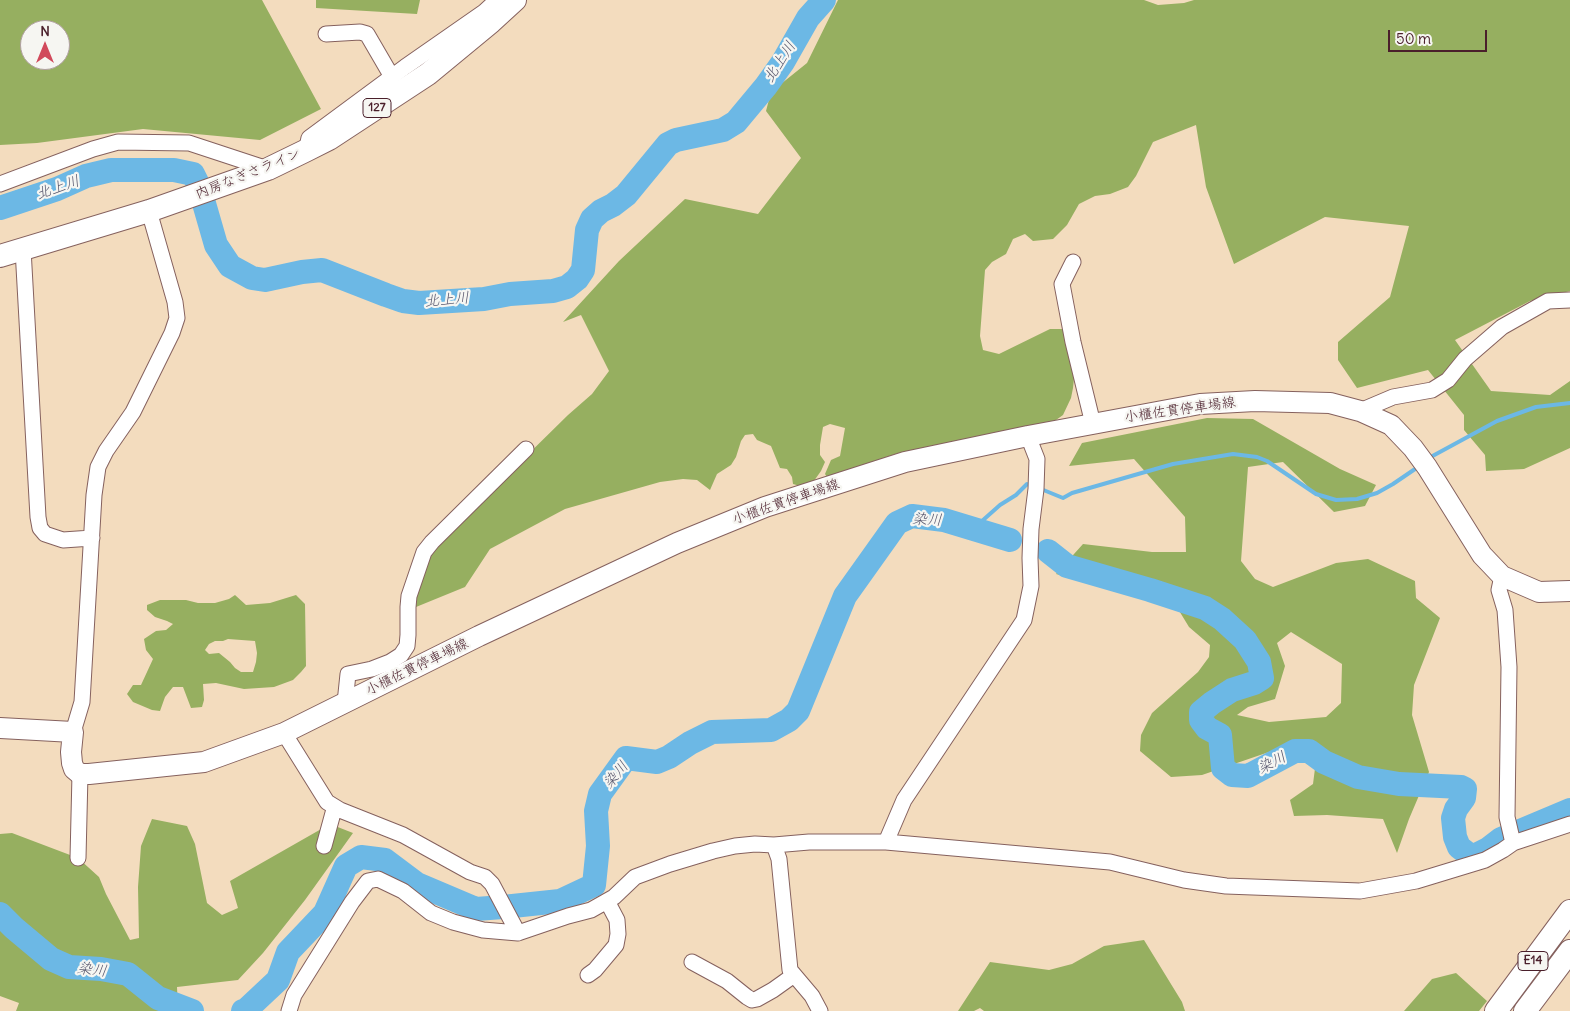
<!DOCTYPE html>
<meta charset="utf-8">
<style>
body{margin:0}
#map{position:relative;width:1570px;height:1011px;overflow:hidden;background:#f3dcbe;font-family:Delius,sans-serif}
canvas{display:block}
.north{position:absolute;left:20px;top:20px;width:50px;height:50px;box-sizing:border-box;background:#f6f6f2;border:1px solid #b1a0a2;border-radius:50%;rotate:0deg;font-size:14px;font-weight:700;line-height:20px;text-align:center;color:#4a1f2b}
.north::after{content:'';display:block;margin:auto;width:18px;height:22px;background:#d1495b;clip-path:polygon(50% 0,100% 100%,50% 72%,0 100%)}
.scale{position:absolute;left:1388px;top:30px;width:99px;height:22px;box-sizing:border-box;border:2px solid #4a1f2b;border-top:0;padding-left:6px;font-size:15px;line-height:18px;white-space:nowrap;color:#4a1f2b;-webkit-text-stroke:4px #f6f6f2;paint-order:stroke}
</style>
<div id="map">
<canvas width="1570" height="1011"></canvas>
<div class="north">N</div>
<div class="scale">50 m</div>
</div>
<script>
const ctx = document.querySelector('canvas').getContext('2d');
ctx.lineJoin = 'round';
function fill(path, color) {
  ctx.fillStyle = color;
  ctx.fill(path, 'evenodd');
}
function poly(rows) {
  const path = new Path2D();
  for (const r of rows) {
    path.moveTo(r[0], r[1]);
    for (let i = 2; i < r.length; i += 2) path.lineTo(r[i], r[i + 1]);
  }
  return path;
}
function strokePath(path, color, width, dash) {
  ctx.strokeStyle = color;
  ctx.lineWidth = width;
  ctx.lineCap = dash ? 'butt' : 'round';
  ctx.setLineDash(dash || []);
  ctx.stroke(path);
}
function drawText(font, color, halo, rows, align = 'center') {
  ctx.font = font + ' Delius,"Klee One",sans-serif';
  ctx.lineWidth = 4.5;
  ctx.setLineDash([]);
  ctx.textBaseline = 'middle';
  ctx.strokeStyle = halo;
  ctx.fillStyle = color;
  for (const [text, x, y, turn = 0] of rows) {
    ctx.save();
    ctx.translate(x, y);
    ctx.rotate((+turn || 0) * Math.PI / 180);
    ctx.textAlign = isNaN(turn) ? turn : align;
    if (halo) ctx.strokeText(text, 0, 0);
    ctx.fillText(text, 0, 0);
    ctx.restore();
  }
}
fill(poly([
 [0,0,262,0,321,109,260,140,143,129,37,143,0,145],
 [30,30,60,30,60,60,30,60],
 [316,0,420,0,417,14,316,8],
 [838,0,1144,0,1158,5,1184,3,1194,0,1570,0,1570,291,1530,301,1455,340,1491,391,1550,395,1570,381,1570,448,1524,469,1486,471,1485,455,1464,430,1464,415,1428,370,1357,388,1338,360,1338,342,1390,297,1409,226,1325,217,1234,264,1206,187,1196,125,1153,142,1136,176,1128,187,1110,194,1095,196,1079,204,1067,225,1053,239,1033,241,1025,234,1013,239,1006,254,992,262,985,270,980,336,983,350,999,354,1050,329,1062,329,1065,332,1066,347,1071,353,1075,369,1073,388,1071,398,1063,415,1049,425,911,452,902,452,886,457,883,461,829,480,825,474,831,460,840,456,845,428,830,424,823,427,820,445,820,455,825,462,821,471,811,485,800,486,793,484,792,477,787,469,780,468,771,446,757,440,753,434,745,435,741,441,736,457,731,465,717,474,710,490,697,480,683,479,660,482,565,509,490,549,465,587,416,607,417,591,428,557,449,532,568,415,592,394,609,371,581,315,563,322,619,261,685,199,758,214,801,158,766,111,771,92,807,63],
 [1207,418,1253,419,1340,469,1376,485,1365,506,1334,512,1283,462,1248,467,1241,561,1255,579,1273,587,1336,563,1368,559,1415,581,1416,598,1440,618,1414,685,1412,715,1429,772,1409,819,1397,853,1383,819,1327,815,1294,816,1290,800,1313,784,1318,745,1301,741,1202,775,1171,777,1140,751,1141,735,1152,713,1198,672,1209,657,1210,645,1189,627,1161,581,1116,590,1056,574,1083,544,1152,552,1186,552,1185,517,1134,459,1069,466,1082,443],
 [1291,632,1342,664,1341,703,1326,717,1269,722,1237,715,1248,707,1275,699,1285,666,1277,643],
 [235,595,246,605,270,603,296,595,305,604,306,666,301,672,293,680,274,687,244,689,216,683,203,684,204,700,202,707,191,708,183,687,173,687,165,697,160,711,152,710,133,702,127,694,133,685,141,685,153,659,146,650,144,639,156,631,166,630,173,624,167,621,155,617,147,610,147,605,160,600,186,600,198,603,215,603,229,599],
 [228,639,255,641,257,653,256,662,253,672,241,672,235,668,230,662,219,653,209,654,205,650,209,644,215,641,223,641],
 [152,819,187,826,195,844,207,903,222,915,238,908,230,881,330,824,353,833,305,900,263,953,238,980,177,987,178,1011,16,1011,19,1003,0,996,0,834,12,833,78,858,99,877,106,894,130,940,139,938,138,887,141,846],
 [1144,940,1182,1002,1185,1011,984,1011,980,1008,974,1011,958,1011,990,962,1049,970,1072,964,1104,946],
 [1456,973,1487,1001,1479,1011,1404,1011,1432,979]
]), '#96af60');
strokePath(poly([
 [1427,459,1497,421,1536,407,1570,403],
 [1041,489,1063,498,1072,493,1173,464,1233,454,1257,457,1267,461,1316,494,1336,500,1357,499,1377,493,1393,484,1418,467],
 [973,529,1000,505,1016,495,1027,484,1032,486]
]), '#6cb8e5', 4);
strokePath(poly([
 [0,208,57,189,86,176,111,170,174,170,193,174,199,186,216,245,230,266,252,278,265,280,302,272,322,270,386,295,403,301,419,303,484,299,510,294,553,291,567,287,577,279,583,270,587,230,592,219,601,211,613,205,626,195,668,144,676,140,723,130,736,122,766,86,783,62,808,18,824,0],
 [1048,551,1067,566,1150,590,1205,608,1222,619,1245,640,1259,662,1262,678,1254,683,1232,690,1212,703,1201,712,1201,720,1207,728,1220,735,1223,768,1232,775,1248,776,1295,751,1309,751,1324,762,1358,777,1399,784,1461,787,1465,789,1464,798,1456,809,1453,818,1455,837,1459,847,1472,857,1488,849,1501,839,1570,810],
 [0,914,14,928,51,959,69,967,101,969,128,974,158,998,192,1011],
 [243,1011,246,1010,278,980,288,952,325,913,346,866,361,857,385,860,417,884,476,909,503,907,560,901,594,885,598,846,596,811,600,794,626,758,657,762,669,757,690,743,712,732,771,730,789,720,798,711,845,596,897,523,912,516,944,520,1010,540]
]), '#6cb8e5', 24);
const minor = poly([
 [326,34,360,32,367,34,392,77],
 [307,147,309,138,405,67,484,12,497,0],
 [0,184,93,149,118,142,189,143,268,169],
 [23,249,38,517,40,528,45,534,63,540,92,538],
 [1073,262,1062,284,1073,342,1093,424],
 [1360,411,1393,397,1432,390,1448,380,1465,359,1502,327,1548,301,1570,300],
 [345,703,348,674,372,669,390,662,401,655,407,646,408,635,408,607,409,596,424,552,432,542,526,449],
 [73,732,82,702,94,495,98,467,106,451,133,412,172,333,177,318,175,302,149,211],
 [284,733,327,802,340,810,403,835,470,872,485,877,492,884,518,933],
 [886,842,904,800,1024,620,1031,586,1030,558,1031,529,1036,489,1037,459,1028,436],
 [1513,843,1570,824],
 [774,845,779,859,790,970,812,996,820,1011],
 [324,846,333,813,336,808],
 [78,858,80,774],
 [692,962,727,981,747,997,752,1000,757,999,773,990,794,975],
 [588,975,595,970,616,945,618,934,617,920,607,901],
 [289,1011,294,995,352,902,368,881,378,879,403,891,431,913,453,922,483,930,518,933,568,916,591,910,614,897,635,877,670,864,713,851,735,846,755,844,774,845,809,842,886,842,1110,862,1184,880,1226,886,1360,891,1416,881,1485,860,1503,850,1513,843,1507,817,1509,667,1505,610,1499,590,1502,576]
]);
const major = poly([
 [0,728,73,732,71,752,72,763,74,769,80,774,89,774,204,762,284,733,479,636,677,543,765,507,905,462,1028,436,1200,404,1255,401,1330,403,1360,411,1391,425,1413,448,1427,467,1482,555,1502,576,1539,592,1570,591]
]);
const highway = poly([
 [0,256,149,211,268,169,305,151,329,139,428,74,491,22,515,0],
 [1496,1011,1570,911],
 [1525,1011,1570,951]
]);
strokePath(minor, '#85615e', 17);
strokePath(major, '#85615e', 22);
strokePath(highway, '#85615e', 24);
strokePath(minor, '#fff', 15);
strokePath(major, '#fff', 20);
strokePath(highway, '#fff', 22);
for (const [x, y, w] of [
 [377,108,28],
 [1533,961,30]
]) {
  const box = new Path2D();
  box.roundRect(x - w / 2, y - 9.5, w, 19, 4);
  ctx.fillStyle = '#f6f6f2';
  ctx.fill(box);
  strokePath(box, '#4a1f2b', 1);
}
drawText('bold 12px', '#4a1f2b', null, [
 ["127",377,108],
 ["E14",1533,961]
]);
drawText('14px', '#4a1f2b', '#f6f6f2', [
 ["内房なぎさライン",248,174,-22],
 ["小櫃佐貫停車場線",1180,410,-8],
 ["小櫃佐貫停車場線",786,502,-19],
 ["小櫃佐貫停車場線",417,667,-26]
]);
drawText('italic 15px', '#56556c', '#f6f6f2', [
 ["北上川",780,62,-57],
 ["北上川",58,188,-19],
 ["北上川",447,300,-5],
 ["染川",927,520,3],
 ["染川",1272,763,-28],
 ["染川",616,775,-50],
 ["染川",92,970,7]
]);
</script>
